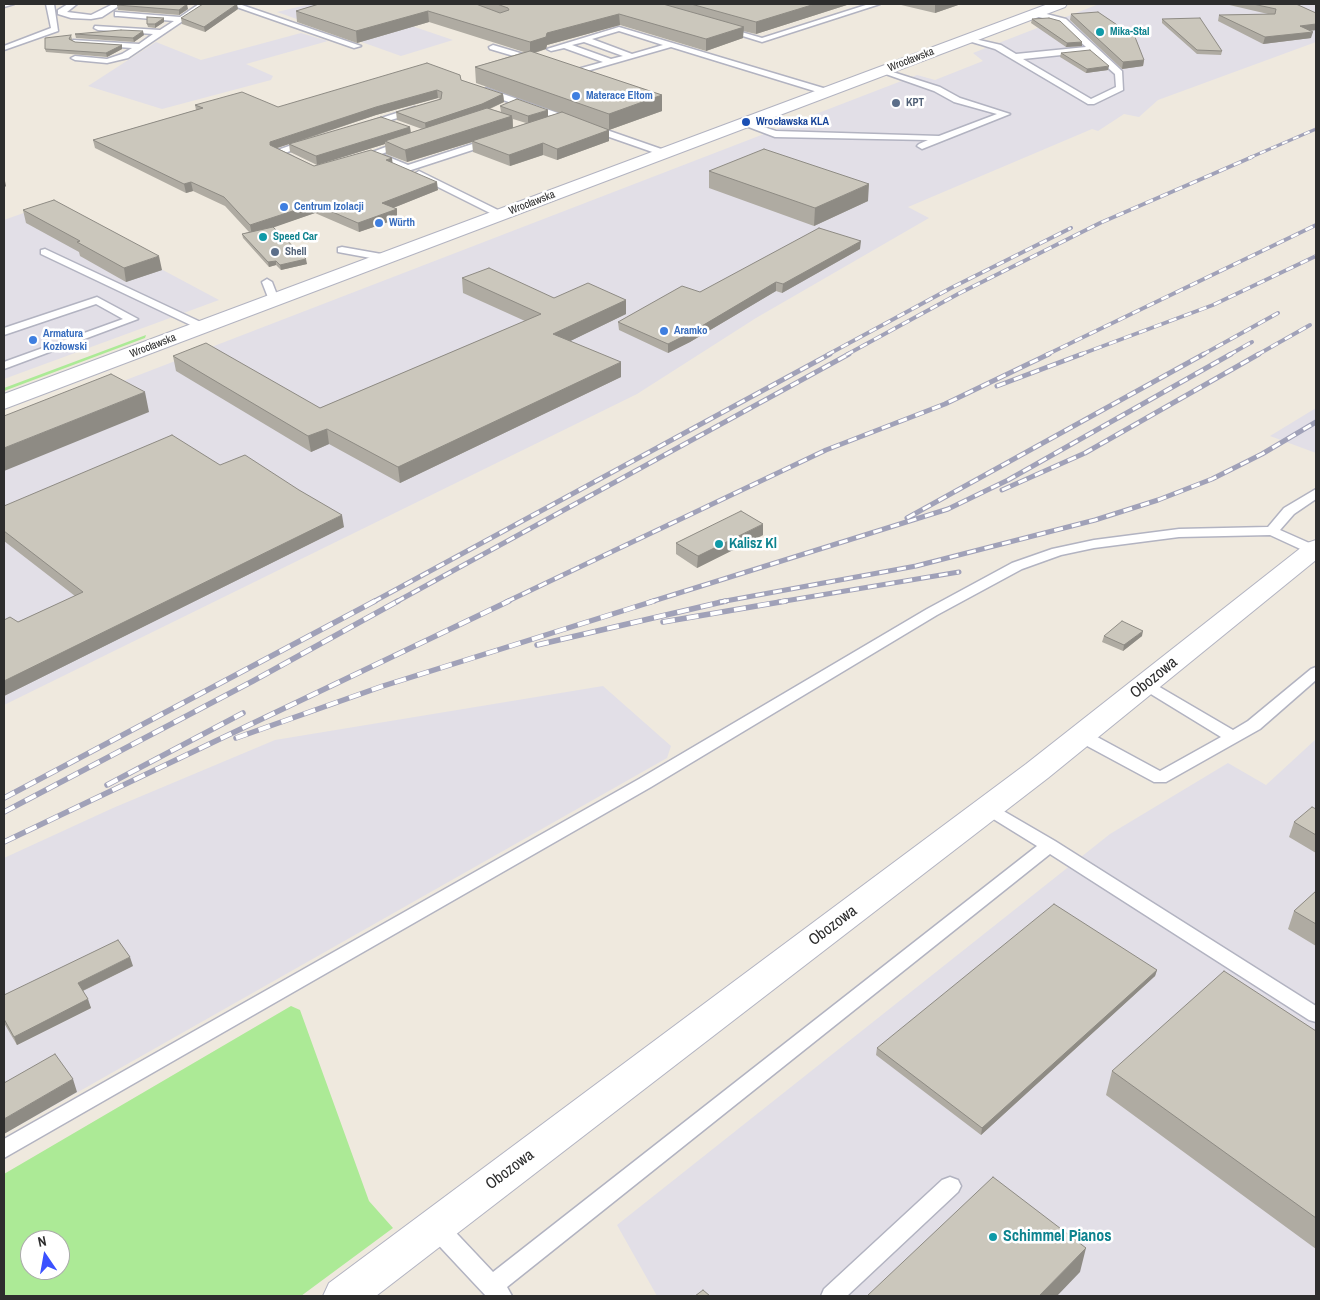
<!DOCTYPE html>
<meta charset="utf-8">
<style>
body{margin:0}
#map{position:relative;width:1320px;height:1300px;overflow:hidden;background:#efe9de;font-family:"Archivo Narrow",sans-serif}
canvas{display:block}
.frame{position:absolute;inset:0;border:5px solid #2d2d2d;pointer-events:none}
.north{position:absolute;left:20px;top:1230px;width:50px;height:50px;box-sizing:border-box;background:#fff;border:1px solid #ababab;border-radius:50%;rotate:348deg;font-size:14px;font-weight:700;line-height:20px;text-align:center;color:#2d2d2d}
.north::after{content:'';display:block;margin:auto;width:18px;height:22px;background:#3b51ff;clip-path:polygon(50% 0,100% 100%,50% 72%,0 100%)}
</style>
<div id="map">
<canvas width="1320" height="1300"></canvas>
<div class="frame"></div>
<div class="north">N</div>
</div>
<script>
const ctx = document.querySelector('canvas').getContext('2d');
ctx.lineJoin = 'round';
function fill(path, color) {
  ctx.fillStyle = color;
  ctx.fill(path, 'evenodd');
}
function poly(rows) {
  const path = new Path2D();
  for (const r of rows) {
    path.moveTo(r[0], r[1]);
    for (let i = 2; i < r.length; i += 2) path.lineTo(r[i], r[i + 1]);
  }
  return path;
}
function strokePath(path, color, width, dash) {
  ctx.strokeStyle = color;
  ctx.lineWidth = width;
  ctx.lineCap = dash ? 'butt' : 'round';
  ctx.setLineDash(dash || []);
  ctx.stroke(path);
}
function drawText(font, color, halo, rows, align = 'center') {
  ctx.font = font + ' "Archivo Narrow",sans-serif';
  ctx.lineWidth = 5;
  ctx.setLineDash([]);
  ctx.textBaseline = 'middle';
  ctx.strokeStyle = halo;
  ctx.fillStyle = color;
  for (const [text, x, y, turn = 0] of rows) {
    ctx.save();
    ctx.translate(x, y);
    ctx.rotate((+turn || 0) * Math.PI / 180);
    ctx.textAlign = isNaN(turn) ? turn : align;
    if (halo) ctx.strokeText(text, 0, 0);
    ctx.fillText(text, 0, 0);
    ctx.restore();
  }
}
fill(poly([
 [311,4,347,4,453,40,401,56,277,12],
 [1099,4,1316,4,1316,42,1158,100,1139,117,1124,114,1098,131,1092,129,908,207,929,218,756,318,637,394,4,705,4,427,917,75,935,80,983,61,973,53],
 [301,33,328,41,246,64,273,76,271,80,162,109,88,86,156,42,201,60],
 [43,206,219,300,4,379,4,220],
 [1316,408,1316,453,1270,436],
 [603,686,671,746,667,758,4,1134,4,858,113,808,275,740],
 [1316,739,1316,1296,657,1296,617,1225,1110,834,1228,763,1266,785]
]), '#e2dfe7');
fill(poly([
 [146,335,145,338,4,391,4,388],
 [291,1006,300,1010,369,1201,393,1228,301,1296,4,1296,4,1174],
 [30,1240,60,1240,60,1270,30,1270]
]), '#acea96');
const lane = poly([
 [4,4,14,4,4,7,4,4],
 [46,4,54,4,58,31,4,50,4,46,51,28,46,4],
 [68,4,77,4,67,12,91,15,113,4,122,4,102,17,91,19,71,18,58,14,58,10,68,4],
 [199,4,208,4,128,58,107,63,75,60,71,58,75,56,107,59,122,54,132,48,76,44,72,42,73,40,139,44,153,34,98,30,94,28,95,26,160,30,174,21,118,16,115,16,115,12,180,17,199,4],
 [228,4,239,4,361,46,354,48,228,4],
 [869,4,880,4,762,42,720,29,724,27,762,38,869,4],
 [1035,11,1066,19,1122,71,1123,90,1094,104,1088,104,995,49,962,39,966,37,1001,45,1016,54,1086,47,1060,23,1032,15,1032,11,1035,11],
 [1090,52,1115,74,1116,87,1091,99,1023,59,1090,52],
 [619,27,830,90,831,92,824,94,671,47,573,75,562,70,566,68,574,70,603,62,564,48,551,51,547,49,619,27],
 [619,31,663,45,632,54,592,39,619,31],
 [584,42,623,56,611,59,572,45,584,42],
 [493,45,537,58,538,60,534,62,490,49,489,47,493,45],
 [880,68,940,87,960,98,1010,114,922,149,917,146,919,144,928,140,775,137,738,123,742,120,776,131,939,136,997,114,954,102,934,91,880,72,880,68],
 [486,88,667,151,669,153,661,155,483,93,482,91,486,88],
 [415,107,419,110,418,112,367,127,363,124,415,107],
 [491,138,495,141,494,143,408,171,367,154,402,141,408,141,408,145,381,154,408,165,491,138],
 [306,140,314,142,285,153,293,157,293,161,287,161,272,152,306,140],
 [419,171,504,213,506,215,498,217,416,176,414,174,419,171],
 [342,247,387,255,392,258,387,261,338,252,338,248,342,247],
 [45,249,207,325,209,327,203,330,199,329,41,254,41,250,45,249],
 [267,279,272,282,279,300,278,302,274,303,269,300,262,282,267,279],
 [97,297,138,319,4,369,4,362,123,319,96,304,4,335,4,328,97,297],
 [1316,489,1316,499,1294,514,1280,530,1316,546,1316,554,1309,553,1270,535,1179,537,1094,548,1061,555,1022,569,937,615,651,787,4,1158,4,1139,639,779,927,609,1012,563,1052,549,1094,540,1179,529,1268,527,1284,508,1316,489],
 [1316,667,1316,680,1260,729,1166,782,1154,782,1076,740,1074,736,1076,732,1088,732,1160,771,1221,737,1141,688,1138,685,1141,682,1151,682,1233,730,1248,721,1311,669,1316,667],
 [988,802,1055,841,1316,1006,1316,1022,1309,1020,1050,854,507,1287,512,1296,486,1296,428,1234,425,1227,428,1220,436,1217,444,1220,493,1272,1037,846,982,812,980,808,982,804,988,802],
 [950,1177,958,1180,961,1186,958,1192,847,1296,821,1296,824,1289,942,1180,950,1177]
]);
const secondary = poly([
 [1048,4,1067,4,1065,7,4,409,4,394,1048,4],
 [1316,540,1316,560,1048,778,376,1296,323,1296,329,1283,1026,764,1307,543,1316,540]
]);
strokePath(lane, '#b2b3c1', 3);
strokePath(secondary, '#b2b3c1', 2);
fill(lane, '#fff');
fill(secondary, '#fff');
const railFar3 = poly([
 [1249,158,1316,129]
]);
const railFar2 = poly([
 [827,355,951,288,1071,228],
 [846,355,958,294,1100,223,1252,157],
 [1046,355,1316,225],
 [1079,355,1213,305,1316,256],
 [1202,355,1278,313],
 [1229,355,1252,342],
 [1257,355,1310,325]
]);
const railFar1 = poly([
 [997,386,1082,354],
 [1002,490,1085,453,1259,354],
 [907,518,1204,354],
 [373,602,830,354],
 [396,602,849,354],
 [506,602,826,450,945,404,1049,354],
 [650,602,948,509,1008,480,1231,354],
 [720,602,916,566,1095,520,1158,500,1212,479,1262,454,1316,422],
 [779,602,959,572]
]);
const rail = poly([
 [663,622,786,601],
 [537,645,726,601],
 [236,738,383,686,654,601],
 [107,785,243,713],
 [4,798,375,601],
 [4,812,253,681,398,601],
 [4,842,509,601]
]);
strokePath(railFar3, '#a0a1b8', 3);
strokePath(railFar2, '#a0a1b8', 4);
strokePath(railFar1, '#a0a1b8', 5);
strokePath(rail, '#a0a1b8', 5.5);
strokePath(railFar3, '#fff', 2, [6]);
strokePath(railFar2, '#fff', 2.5, [8]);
strokePath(railFar1, '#fff', 3, [9]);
strokePath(rail, '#fff', 4, [12]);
fill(poly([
 [319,4,850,4,756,34,743,31,743,38,706,51,620,25,547,45,546,49,535,53,662,95,662,111,609,130,609,141,557,160,543,155,510,166,473,152,472,142,407,162,386,154,385,144,317,165,290,152,289,144,277,148,314,166,392,163,438,190,393,208,397,209,397,219,359,232,315,213,273,227,307,264,281,270,276,265,269,267,243,238,242,234,249,232,225,206,193,191,186,193,95,148,93,140,196,110,195,105,278,107,461,80,503,94,504,102,490,109,501,112,500,106,548,116,560,113,476,83,475,67,524,52,429,22,357,43,297,22,296,11],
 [438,98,440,99,396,112,397,120,422,129,411,133,410,127,303,140,376,115],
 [513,119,526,123,513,128],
 [897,4,961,4,935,13],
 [1225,4,1296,4,1316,13,1316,30,1310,31,1311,38,1263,44,1218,21,1219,15,1268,14],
 [117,5,188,9,179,15,118,10],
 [238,9,205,32,182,24,181,18],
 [1071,14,1144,60,1143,66,1122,69,1070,20],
 [164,18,164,22,155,28,148,27,147,24],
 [1032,19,1082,42,1082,46,1066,47,1031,23],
 [1162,19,1222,51,1221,55,1197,54,1162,23],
 [75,34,144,35,134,42,76,38],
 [71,35,72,39,72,40,75,42,122,45,122,49,107,57,46,52,45,49],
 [1061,53,1108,70,1086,73,1060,57],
 [709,171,868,201,814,226,709,188],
 [23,210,162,270,126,282,80,256,79,252,26,223],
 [860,249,782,293,776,291,690,342,668,353,619,330,618,322,700,292],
 [462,278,554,298,626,300,626,314,570,341,621,377,400,483,329,444,311,452,176,371,173,356,320,408,525,321,463,293],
 [220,465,344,527,4,696,4,620,18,622,75,596,4,541,4,506],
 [763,535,697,568,676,554,676,543],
 [1104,636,1142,636,1123,651,1102,642],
 [1316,809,1316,853,1289,837,1294,822],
 [1316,891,1316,946,1288,929,1294,911],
 [133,966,83,991,91,1008,17,1045,4,1023,4,995],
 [1157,970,1155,976,981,1135,876,1055,877,1048],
 [1316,1031,1316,1249,1106,1095,1112,1071]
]), '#afaba2');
fill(poly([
 [187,4,188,9,179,15,179,10],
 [237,4,238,9,205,32,204,27],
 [815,4,850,4,756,34,756,22],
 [935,4,961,4,935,13],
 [428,11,429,22,357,43,356,31],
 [619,14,620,25,547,45,546,49,530,54,530,42,547,33],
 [164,18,164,22,155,28,155,24],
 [1316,24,1316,30,1298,32,1300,26],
 [744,27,743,38,706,51,706,39],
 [143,31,144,35,134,42,133,38],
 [1313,32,1311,38,1263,44,1265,37],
 [1082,42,1082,46,1066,47,1067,43],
 [122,45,122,49,107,57,106,53],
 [1144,60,1143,66,1122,69,1123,62],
 [1109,66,1108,70,1086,73,1087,69],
 [437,90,438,98,376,115,271,150,270,145,270,142,376,107],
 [503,94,504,102,482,112,426,131,425,123],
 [662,95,662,111,609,130,609,114],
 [548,110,548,118,528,124,528,116],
 [512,116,513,129,472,141,472,142,407,162,405,150],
 [410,127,411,136,385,141,385,144,317,165,316,156],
 [609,130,609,141,557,160,557,149],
 [543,143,543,155,510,166,509,155],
 [392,158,393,167,386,160],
 [4,176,6,186,4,188],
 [191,182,193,191,186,193,184,184],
 [437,182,438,190,383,212,382,203],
 [869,184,868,201,814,226,815,208],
 [314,204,315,213,252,235,250,225],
 [397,209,397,219,359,232,358,223],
 [861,241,860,249,782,293,783,284],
 [159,256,162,270,126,282,124,268],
 [306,259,307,264,281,270,280,265],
 [276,261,276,265,269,267,268,262],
 [776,282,776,291,690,342,668,353,668,344],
 [626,300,626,314,554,349,553,334],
 [621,362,621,377,400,483,398,467],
 [145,392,149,412,4,471,4,448],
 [327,429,329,444,311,452,308,436],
 [342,515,344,527,4,696,4,681],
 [763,524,763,535,697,568,698,556],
 [1143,631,1142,636,1123,651,1124,645],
 [130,957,133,966,80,992,78,983],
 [1157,970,1155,976,981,1135,982,1128],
 [88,999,91,1008,17,1045,14,1037],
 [73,1079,77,1092,4,1134,4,1119],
 [1086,1248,1080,1272,1057,1296,1039,1296]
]), '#8e8b84');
const building = poly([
 [120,4,187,4,179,10,117,5,120,4],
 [203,4,237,4,204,27,181,18,203,4],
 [319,4,476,4,500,13,509,10,508,8,497,4,663,4,744,27,706,39,619,14,547,33,546,37,530,42,428,11,356,31,296,11,319,4],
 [691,4,815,4,756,22,691,4],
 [1253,4,1296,4,1316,13,1316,24,1300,26,1313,32,1265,37,1219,15,1275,14,1276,9,1253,4],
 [1098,12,1135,37,1144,60,1123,62,1071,14,1098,12],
 [147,17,164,18,155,24,147,24,147,17],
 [1049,18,1060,21,1082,42,1067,43,1032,19,1049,18],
 [1200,18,1222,51,1197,50,1162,19,1200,18],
 [121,30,143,31,133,38,75,34,121,30],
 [71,35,69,39,75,42,122,45,106,53,45,49,45,38,71,35],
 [1090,50,1109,66,1087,69,1061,53,1090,50],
 [530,51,662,95,609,114,475,67,530,51],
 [427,63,460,75,461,80,503,94,482,104,425,123,396,112,441,99,442,92,437,90,376,107,270,142,270,145,314,166,371,150,392,158,386,160,437,182,382,203,397,209,358,223,314,204,250,225,224,197,191,182,184,184,93,140,203,108,195,105,242,92,278,107,427,63],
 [517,99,548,110,528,116,500,106,517,99],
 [487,108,512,116,405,150,385,141,487,108],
 [562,112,609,130,557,149,543,143,509,155,472,141,562,112],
 [381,117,410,127,316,156,289,144,381,117],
 [764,149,869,184,815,208,709,171,764,149],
 [54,200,159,256,124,268,77,242,80,241,23,210,54,200],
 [273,227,306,259,280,265,276,261,268,262,242,234,273,227],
 [819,228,861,241,783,284,776,282,690,333,668,344,618,322,682,286,700,292,819,228],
 [489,268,554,298,588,283,626,300,553,334,621,362,398,467,327,429,308,436,173,356,206,343,320,408,541,314,462,278,489,268],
 [111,374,145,392,4,448,4,416,111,374],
 [172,435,220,465,245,455,299,490,342,515,4,681,4,620,10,617,18,622,83,592,4,531,4,506,172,435],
 [741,511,763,524,698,556,676,543,741,511],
 [1122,621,1143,631,1124,645,1104,636,1122,621],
 [1312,807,1316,809,1316,835,1294,822,1312,807],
 [1316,891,1316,924,1294,911,1316,891],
 [1054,904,1157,970,982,1128,877,1048,1054,904],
 [118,940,130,957,78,983,88,999,14,1037,4,1019,4,995,118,940],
 [1224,971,1316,1031,1316,1218,1112,1071,1224,971],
 [55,1054,73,1079,4,1119,4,1083,55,1054],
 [993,1177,1086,1248,1039,1296,867,1296,993,1177],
 [703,1290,710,1296,695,1296,703,1290]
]);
fill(building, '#cbc7bc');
strokePath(building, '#8e8b84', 1);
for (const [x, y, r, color] of [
 [1100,32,5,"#0f9aa8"],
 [576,96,5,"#3f7fe0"],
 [896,103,5,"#5c6f8a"],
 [746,122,5,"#1a4fb4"],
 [284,207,5,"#3f7fe0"],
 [379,223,5,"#3f7fe0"],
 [263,237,5,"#0f9aa8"],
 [275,252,5,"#5c6f8a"],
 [664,331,5,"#3f7fe0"],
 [33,340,5,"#3f7fe0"],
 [719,544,5,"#0f9aa8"],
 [993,1237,5,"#0f9aa8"]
]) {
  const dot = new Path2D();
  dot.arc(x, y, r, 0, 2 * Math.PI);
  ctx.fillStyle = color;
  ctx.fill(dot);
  strokePath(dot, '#fff', 2);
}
drawText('bold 11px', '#0d838f', '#fff', [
 ["Mika-Stal",1110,32],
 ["Speed Car",273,237]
], 'left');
drawText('11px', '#2d2d2d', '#fff', [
 ["Wrocławska",911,60,-21],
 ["Wrocławska",532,203,-21],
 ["Wrocławska",153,346,-21]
]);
drawText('bold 11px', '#366cbe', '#fff', [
 ["Materace Eltom",586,96],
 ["Centrum Izolacji",294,207],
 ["Würth",389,223],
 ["Aramko",674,331],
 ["Armatura",43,334],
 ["Kozłowski",43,347]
], 'left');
drawText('bold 11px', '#4e5e75', '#fff', [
 ["KPT",906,103],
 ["Shell",285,252]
], 'left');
drawText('bold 11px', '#164399', '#fff', [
 ["Wrocławska KLA",756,122]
], 'left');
drawText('bold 14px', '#0d838f', '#fff', [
 ["Kalisz Kl",729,544]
], 'left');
drawText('16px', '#2d2d2d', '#fff', [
 ["Obozowa",1154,678,-39],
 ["Obozowa",833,926,-37],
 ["Obozowa",510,1170,-37]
]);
drawText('bold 16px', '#0d838f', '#fff', [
 ["Schimmel Pianos",1003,1237]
], 'left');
</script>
